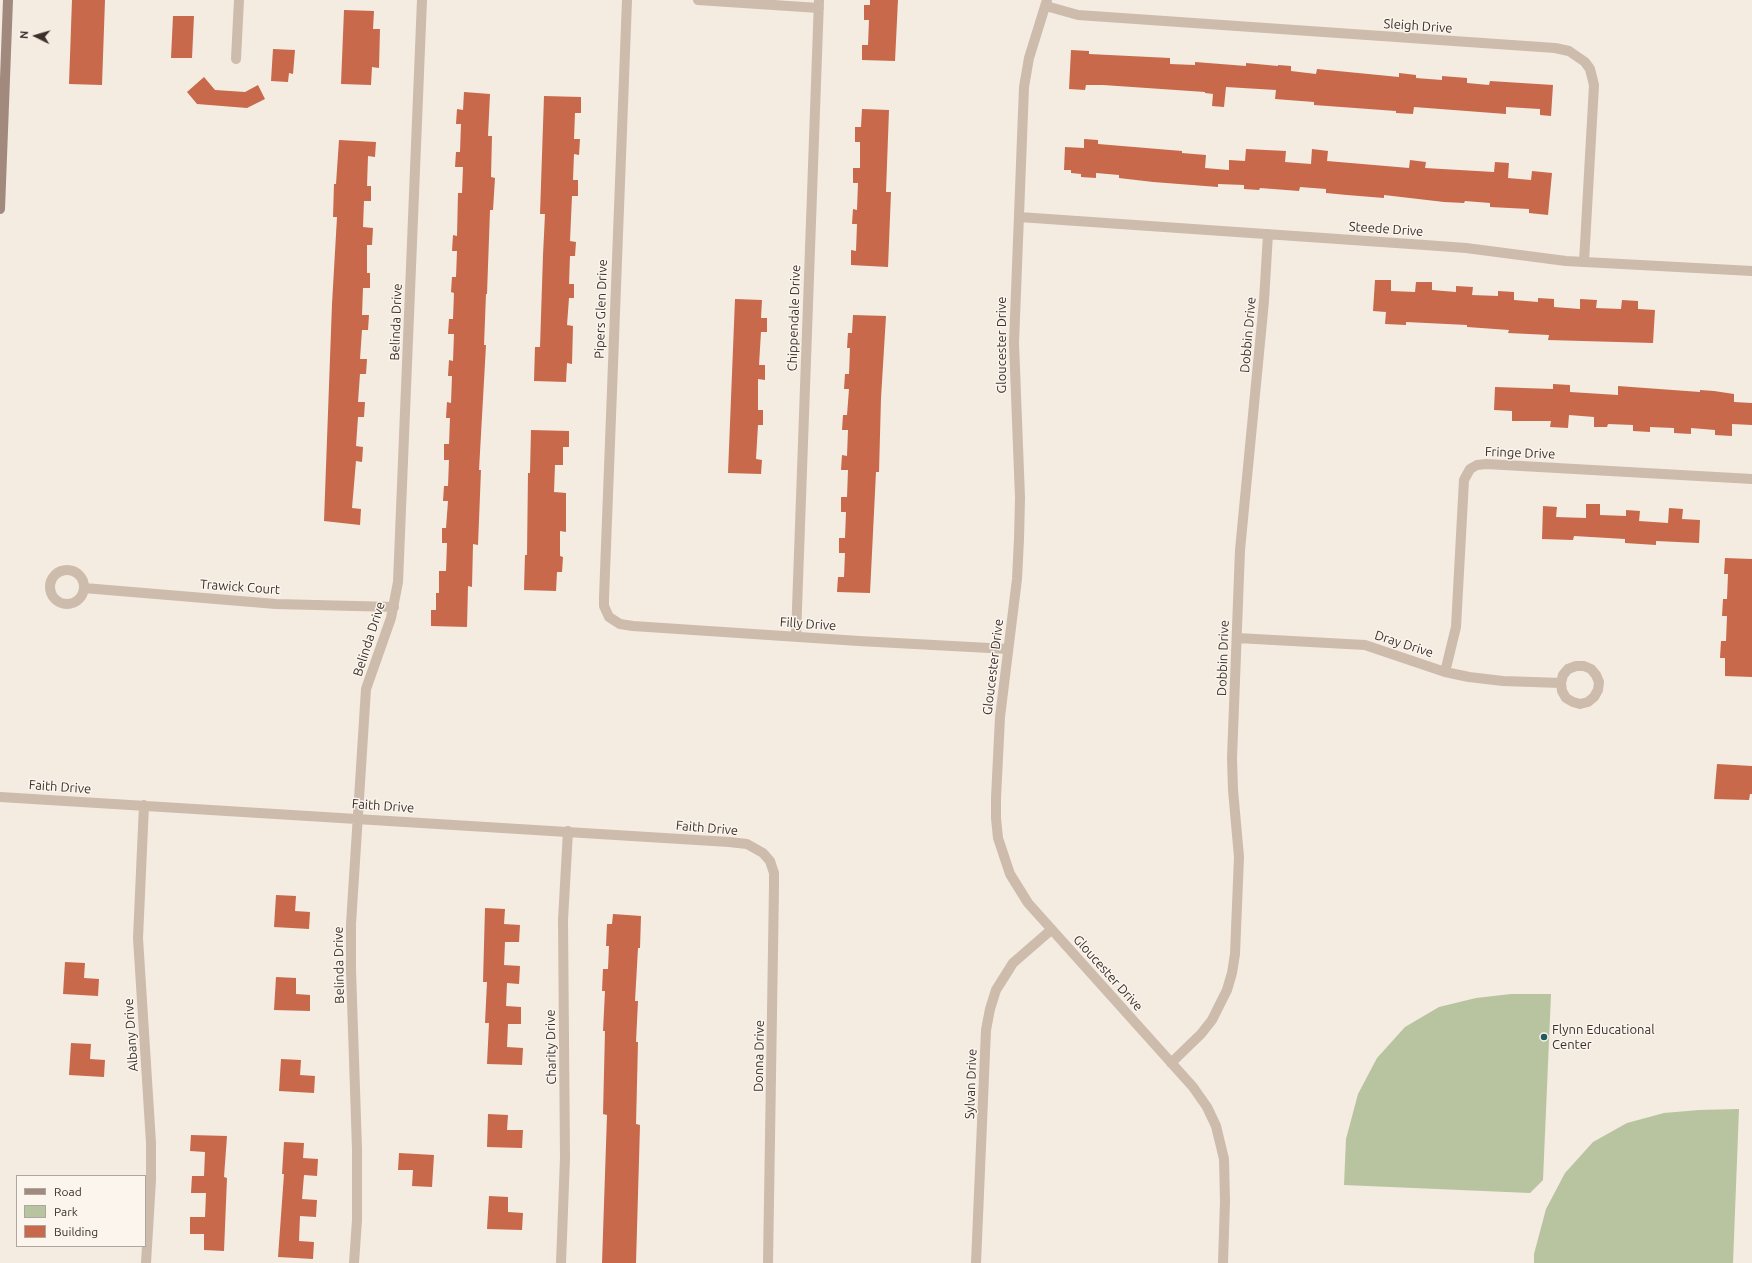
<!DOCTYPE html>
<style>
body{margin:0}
#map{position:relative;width:1752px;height:1263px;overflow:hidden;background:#f4ebe1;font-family:Ubuntu,sans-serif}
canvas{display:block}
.legend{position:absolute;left:16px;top:1175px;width:130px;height:72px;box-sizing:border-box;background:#fbf5ee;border:1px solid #aea6a0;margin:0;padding:5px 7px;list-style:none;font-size:12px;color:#3b302b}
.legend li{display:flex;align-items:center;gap:8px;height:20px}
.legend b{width:20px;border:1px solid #aea6a0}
.north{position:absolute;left:16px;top:16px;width:40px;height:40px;-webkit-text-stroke:3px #fbf5ee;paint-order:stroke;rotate:275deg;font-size:11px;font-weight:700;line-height:16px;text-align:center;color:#3b302b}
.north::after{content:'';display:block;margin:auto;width:14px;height:18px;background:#3b302b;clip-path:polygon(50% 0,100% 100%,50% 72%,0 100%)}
</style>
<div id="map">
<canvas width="1752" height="1263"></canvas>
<ul class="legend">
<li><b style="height:5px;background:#a18a7d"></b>Road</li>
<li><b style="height:11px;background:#b8c4a0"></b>Park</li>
<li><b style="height:11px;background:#c8694b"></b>Building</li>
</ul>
<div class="north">N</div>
</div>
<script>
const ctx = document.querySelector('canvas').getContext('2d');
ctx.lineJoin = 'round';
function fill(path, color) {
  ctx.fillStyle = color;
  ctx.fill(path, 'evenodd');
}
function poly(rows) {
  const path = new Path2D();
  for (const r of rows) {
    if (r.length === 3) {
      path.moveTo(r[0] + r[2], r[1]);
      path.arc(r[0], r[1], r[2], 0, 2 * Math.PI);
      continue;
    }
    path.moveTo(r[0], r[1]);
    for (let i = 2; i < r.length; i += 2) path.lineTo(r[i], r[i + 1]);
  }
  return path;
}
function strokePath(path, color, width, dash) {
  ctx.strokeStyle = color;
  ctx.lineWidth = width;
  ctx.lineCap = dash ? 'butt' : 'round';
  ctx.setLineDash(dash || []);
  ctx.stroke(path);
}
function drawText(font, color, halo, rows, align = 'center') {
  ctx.font = font + ' Ubuntu,sans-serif';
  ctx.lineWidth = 3;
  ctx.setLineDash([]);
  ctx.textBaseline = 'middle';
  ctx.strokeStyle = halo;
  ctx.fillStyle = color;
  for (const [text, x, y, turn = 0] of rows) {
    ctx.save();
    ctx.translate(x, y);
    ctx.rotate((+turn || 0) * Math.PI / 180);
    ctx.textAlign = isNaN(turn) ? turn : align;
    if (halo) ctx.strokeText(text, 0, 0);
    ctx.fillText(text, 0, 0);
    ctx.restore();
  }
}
fill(poly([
 [1511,994,1551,994,1543,1180,1530,1193,1344,1185,1346,1139,1358,1094,1377,1058,1405,1027,1439,1007,1476,998],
 [1739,1109,1733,1263,1534,1263,1534,1254,1546,1209,1565,1173,1593,1142,1627,1123,1664,1113,1699,1110]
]), '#b8c4a0');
fill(poly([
 [72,0,105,0,102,85,69,84],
 [870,0,898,0,895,61,862,60,862,45,868,45,869,20,864,20,864,5,870,5],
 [344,10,374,11,373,29,380,29,379,68,372,67,371,85,341,84],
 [173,16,194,16,192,58,171,58],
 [273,49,295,50,293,74,289,73,288,82,271,81],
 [1071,50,1089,51,1089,54,1170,58,1170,64,1195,65,1195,62,1246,66,1246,63,1278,66,1278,65,1291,66,1291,71,1316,74,1317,69,1399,77,1399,73,1416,75,1416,78,1442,80,1442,76,1467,78,1467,83,1489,85,1490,81,1553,85,1551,116,1540,115,1540,109,1506,107,1506,114,1414,107,1413,114,1396,113,1396,111,1314,105,1314,102,1275,99,1276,90,1226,87,1224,107,1212,106,1213,94,1205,93,1205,92,1103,85,1086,85,1085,90,1069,89],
 [204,77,215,90,245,92,258,85,265,99,247,108,197,104,187,92],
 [464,92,490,94,488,136,492,136,491,177,495,178,493,210,490,210,487,294,486,294,484,345,486,345,479,470,481,470,478,545,473,544,472,587,468,586,467,627,431,626,431,610,436,610,436,593,439,593,439,571,446,571,447,543,442,543,442,528,446,528,448,501,443,501,444,486,448,486,449,460,444,460,444,444,449,444,450,418,446,418,447,402,451,403,452,376,448,376,449,360,453,361,454,334,448,334,449,319,453,319,454,293,451,292,452,277,456,277,457,251,452,251,453,235,457,236,458,193,462,193,463,167,455,167,456,152,460,152,461,124,456,124,457,109,463,110],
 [544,96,581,97,581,113,575,113,574,139,580,139,579,155,574,154,573,180,578,180,578,196,572,196,570,241,576,242,575,256,570,256,569,284,574,284,574,298,569,298,567,325,573,326,572,364,567,363,566,382,534,381,535,347,540,347,543,255,545,214,540,214],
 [862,109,889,110,886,192,891,192,888,267,851,265,851,250,856,251,857,224,852,224,853,209,857,210,858,183,853,183,853,168,860,168,860,142,855,142,855,127,861,127],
 [1084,139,1098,140,1098,144,1182,151,1182,153,1206,155,1205,168,1229,170,1229,160,1245,161,1246,149,1286,151,1285,162,1311,164,1312,149,1328,151,1327,161,1409,168,1410,160,1426,162,1425,168,1494,172,1495,162,1509,163,1508,178,1531,180,1532,171,1552,173,1548,215,1529,213,1529,209,1490,207,1490,203,1465,201,1464,203,1444,202,1384,195,1384,198,1347,195,1326,193,1326,189,1300,187,1299,191,1260,188,1259,190,1244,189,1244,185,1218,184,1218,187,1153,182,1119,178,1119,175,1096,173,1096,178,1081,177,1081,174,1071,173,1071,170,1064,170,1065,147,1084,148],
 [339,140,376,142,375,157,368,156,367,186,371,186,371,201,364,201,363,227,373,228,372,245,367,245,367,273,370,273,370,288,363,288,362,315,369,315,368,330,362,330,360,359,367,359,366,374,360,374,358,402,365,402,364,417,358,417,356,446,363,447,362,462,356,461,352,508,361,509,360,525,324,521,332,304,337,217,333,217,334,184,336,184],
 [1375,280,1391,280,1391,291,1415,292,1416,282,1432,282,1432,290,1456,292,1456,286,1473,287,1472,295,1498,296,1498,291,1514,292,1514,300,1538,302,1538,298,1554,299,1554,307,1580,309,1580,299,1597,300,1596,308,1621,309,1622,300,1638,301,1638,309,1655,310,1653,343,1548,340,1549,335,1508,333,1509,330,1467,327,1467,325,1406,322,1406,325,1385,324,1386,312,1373,311],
 [735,299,762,300,761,318,767,318,767,332,761,332,759,365,765,365,765,380,758,379,758,410,763,410,763,425,758,425,756,459,762,460,761,474,728,473],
 [853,315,886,316,881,398,879,472,876,472,870,593,837,592,838,577,844,577,845,553,839,553,839,538,845,538,846,512,841,512,841,497,847,497,848,470,841,470,842,455,847,456,848,430,842,430,843,415,847,415,849,389,844,389,845,374,849,374,850,348,847,348,848,333,852,333],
 [1553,384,1570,385,1570,392,1618,395,1618,386,1700,392,1700,390,1714,391,1734,394,1734,402,1752,403,1752,425,1732,424,1732,436,1715,435,1715,430,1691,428,1691,434,1674,433,1674,428,1650,427,1650,432,1633,431,1633,425,1608,424,1607,427,1594,427,1594,417,1569,415,1568,428,1550,427,1551,421,1512,421,1512,411,1494,410,1495,387,1553,389],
 [531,430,569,431,569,447,563,447,563,465,555,465,554,492,566,493,566,532,560,531,560,556,563,557,562,572,557,572,556,591,524,590,525,555,527,555,528,473,530,473],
 [1586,504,1600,504,1600,515,1626,516,1626,510,1640,511,1639,521,1668,523,1669,508,1683,509,1682,519,1700,520,1699,543,1656,541,1656,545,1625,543,1625,539,1574,536,1573,540,1542,539,1543,506,1557,507,1556,517,1586,518],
 [1725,558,1752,559,1752,677,1725,676,1725,658,1720,658,1721,641,1726,641,1727,616,1722,616,1723,599,1727,599,1728,574,1724,574],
 [1717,764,1752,766,1752,794,1750,794,1749,800,1714,799],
 [276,895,296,896,295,911,310,912,309,929,274,927],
 [485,908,505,909,504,924,520,925,519,942,505,942,504,965,520,966,519,984,507,983,506,1006,521,1007,521,1024,508,1024,507,1047,523,1048,522,1065,487,1064,489,1023,485,1023,487,982,483,982],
 [613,914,641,916,640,948,638,948,635,1001,638,1001,636,1042,638,1042,636,1124,640,1125,636,1263,602,1263,607,1115,603,1114,605,1031,603,1031,605,991,602,991,603,969,608,969,609,946,606,946,607,924,612,924],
 [65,962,85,963,84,978,99,979,98,996,63,994],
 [276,977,296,978,296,994,310,995,310,1011,274,1010],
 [71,1043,91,1044,90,1059,105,1060,104,1077,69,1075],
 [281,1059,301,1060,300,1075,315,1076,314,1093,279,1091],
 [488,1114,508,1115,507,1130,523,1130,522,1148,487,1147],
 [191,1135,227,1136,224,1177,227,1178,224,1251,204,1250,204,1234,190,1234,190,1217,205,1217,206,1193,191,1193,192,1176,204,1176,205,1152,190,1151],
 [284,1142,304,1143,303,1158,318,1159,317,1176,304,1175,302,1199,317,1200,316,1217,300,1216,299,1241,314,1242,313,1259,278,1257,284,1174,282,1174],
 [399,1153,434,1155,432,1187,412,1186,413,1170,398,1170],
 [489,1196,508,1197,508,1212,523,1213,522,1230,487,1229]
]), '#c8694b');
strokePath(poly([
 [627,0,604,598,604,606,609,617,620,624,633,626,859,641,1008,649],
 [698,0,819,8],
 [1047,0,1029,58,1024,87,1014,343,1020,498,1019,539,1017,579,1000,717,996,798,996,818,998,838,1010,874,1028,903,1193,1087,1207,1107,1216,1126,1224,1159,1225,1201,1223,1263],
 [1046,6,1078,15,1555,48,1569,51,1585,62,1590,69,1594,85,1584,262],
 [236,59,239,0],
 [1019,217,1425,245,1466,248,1566,261,1752,271],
 [67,587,17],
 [84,588,276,604,394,607],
 [796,636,819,0],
 [1237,638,1365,645,1445,672,1469,677,1503,681,1561,683,1562,691,1566,698,1573,702,1580,704,1588,702,1594,697,1598,690,1599,682,1596,675,1591,669,1584,666,1576,666,1568,669,1563,675,1561,683],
 [1445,672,1456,627,1464,480,1470,469,1477,465,1486,464,1752,479],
 [0,797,729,842,747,844,763,853,770,861,774,873,774,886,768,1263],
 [144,805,138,938,151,1143,151,1180,146,1263],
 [1171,1063,1201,1034,1212,1020,1227,990,1232,973,1235,954,1239,857,1233,790,1232,758,1240,550,1264,301,1268,234],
 [354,1263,357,1220,357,1149,351,970,351,924,366,689,391,618,398,582,422,0],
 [561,1263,565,1158,563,920,568,831],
 [976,1263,986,1030,990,1009,996,990,1013,963,1051,930]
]), '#cdbbac', 10);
strokePath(poly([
 [0,209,8,0]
]), '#a18a7d', 10);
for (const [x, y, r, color] of [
 [1544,1037,4,"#1f5a5e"]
]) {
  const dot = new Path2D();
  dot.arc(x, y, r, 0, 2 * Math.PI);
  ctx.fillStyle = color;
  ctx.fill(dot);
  strokePath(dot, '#fbf5ee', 1.5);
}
drawText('13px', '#3b302b', '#fbf5ee', [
 ["Sleigh Drive",1418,26,4],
 ["Steede Drive",1386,229,4],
 ["Pipers Glen Drive",601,309,-88],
 ["Chippendale Drive",794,318,-88],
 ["Belinda Drive",396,322,-88],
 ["Dobbin Drive",1248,335,-85],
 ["Gloucester Drive",1002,345,-90],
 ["Fringe Drive",1520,453,2],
 ["Trawick Court",240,587,4],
 ["Filly Drive",808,624,4],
 ["Belinda Drive",369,639,-72],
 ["Dray Drive",1404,644,18],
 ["Dobbin Drive",1223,658,-88],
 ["Gloucester Drive",993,667,-83],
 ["Faith Drive",60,787,4],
 ["Faith Drive",383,806,4],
 ["Faith Drive",707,828,5],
 ["Belinda Drive",339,965,-91],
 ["Gloucester Drive",1108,973,48],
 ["Albany Drive",131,1035,-94],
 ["Charity Drive",551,1047,-91],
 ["Donna Drive",759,1056,-89],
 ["Sylvan Drive",971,1084,-88]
]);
drawText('13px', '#3b302b', '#fbf5ee', [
 ["Flynn Educational",1552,1030],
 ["Center",1552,1045]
], 'left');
</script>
